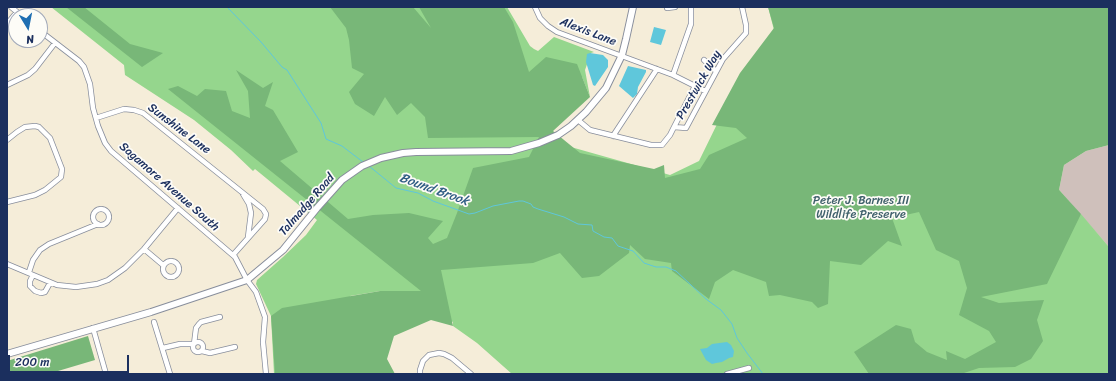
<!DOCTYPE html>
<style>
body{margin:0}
#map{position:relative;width:1116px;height:381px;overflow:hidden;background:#f5edd9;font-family:Sriracha,sans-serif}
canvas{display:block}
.frame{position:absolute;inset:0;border:8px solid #1b2f5e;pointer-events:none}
.north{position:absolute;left:8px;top:8px;width:40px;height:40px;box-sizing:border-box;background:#fdfcf7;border:1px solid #a3aaba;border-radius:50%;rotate:170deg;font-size:11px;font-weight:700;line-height:16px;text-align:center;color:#1b2f5e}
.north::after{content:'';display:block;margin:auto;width:14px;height:18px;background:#1f6fb2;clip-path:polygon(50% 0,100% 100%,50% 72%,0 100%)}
.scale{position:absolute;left:8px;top:355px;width:121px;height:18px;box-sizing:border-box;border:2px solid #1b2f5e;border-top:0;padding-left:5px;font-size:12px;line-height:14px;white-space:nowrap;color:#1b2f5e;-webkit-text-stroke:3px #fdfcf7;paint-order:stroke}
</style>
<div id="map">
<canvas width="1116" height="381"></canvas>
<div class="frame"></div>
<div class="north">N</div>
<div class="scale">200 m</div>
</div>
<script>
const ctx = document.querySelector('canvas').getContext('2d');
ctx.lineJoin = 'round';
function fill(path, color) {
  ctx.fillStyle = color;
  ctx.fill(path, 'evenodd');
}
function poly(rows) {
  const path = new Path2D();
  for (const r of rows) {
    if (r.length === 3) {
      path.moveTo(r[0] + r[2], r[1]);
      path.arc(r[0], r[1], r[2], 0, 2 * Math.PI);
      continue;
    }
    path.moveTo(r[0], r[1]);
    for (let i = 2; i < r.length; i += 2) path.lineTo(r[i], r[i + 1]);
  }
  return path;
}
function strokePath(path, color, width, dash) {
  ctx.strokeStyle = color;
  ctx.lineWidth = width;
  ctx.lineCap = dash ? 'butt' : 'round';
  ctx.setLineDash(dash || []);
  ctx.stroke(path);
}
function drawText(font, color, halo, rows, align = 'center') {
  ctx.font = font + ' Sriracha,sans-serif';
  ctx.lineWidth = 3.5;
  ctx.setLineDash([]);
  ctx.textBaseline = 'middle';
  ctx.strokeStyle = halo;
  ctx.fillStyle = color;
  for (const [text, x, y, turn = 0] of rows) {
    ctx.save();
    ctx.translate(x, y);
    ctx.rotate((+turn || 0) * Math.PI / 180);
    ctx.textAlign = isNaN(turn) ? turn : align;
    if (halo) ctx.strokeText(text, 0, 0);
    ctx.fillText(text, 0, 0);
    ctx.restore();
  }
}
fill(poly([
 [1109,145,1109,247,1059,190,1064,165,1086,151]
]), '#cfc0bb');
fill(poly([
 [51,7,507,7,530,46,534,49,538,51,554,37,594,52,591,53,585,70,590,97,582,77,539,138,670,175,699,161,742,73,774,30,768,7,1109,7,1008,128,1080,215,1081,214,1109,247,1109,374,512,374,477,343,453,326,453,322,380,291,350,296,380,374,274,374,271,316,256,284,257,280,283,257,306,235,317,220,255,169,253,171,231,150,194,120,125,75,124,65]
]), '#95d68d');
fill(poly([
 [66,7,84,7,130,44,163,53,142,67],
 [330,7,413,7,431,28,419,7,504,7,513,22,529,72,546,57,577,64,590,97,553,131,580,153,654,169,664,165,665,178,700,169,709,155,747,138,736,128,712,125,740,73,774,28,768,7,1109,7,1109,145,1086,151,1064,165,1059,190,1081,214,1047,284,981,297,999,303,1044,300,1037,320,1043,341,1031,359,1015,367,979,368,961,374,869,374,854,352,896,325,911,329,915,342,927,352,947,360,946,351,965,359,996,342,989,331,959,315,967,288,959,261,936,250,919,212,892,218,902,246,888,241,861,265,830,261,828,304,818,308,812,302,780,295,769,296,766,282,733,270,715,282,709,299,672,271,671,263,645,259,630,245,629,253,599,276,582,278,560,253,533,263,441,270,453,326,431,320,394,336,387,359,395,374,275,374,271,316,282,308,380,291,421,291,168,89,178,86,197,96,205,89,226,91,232,111,250,118,248,91,236,70,263,88,273,82,265,106,273,110,298,152,280,161,348,219,373,215,409,213,443,221,428,238,433,244,447,238,457,213,473,168,529,157,539,137,428,138,425,117,411,103,397,115,385,97,374,116,355,104,349,92,364,74,352,68,349,40,346,28],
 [88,336,95,360,58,371,55,374,7,374,7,361]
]), '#78b778');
fill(poly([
 [654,27,666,30,661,45,650,42],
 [590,53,603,55,608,60,608,67,595,86,593,85,586,62,587,54],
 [628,66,646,70,646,72,638,87,637,94,633,98,619,86],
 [727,342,731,345,734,351,733,357,729,358,722,362,716,363,712,364,706,360,700,349,707,348,712,344]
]), '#5fc7db');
strokePath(poly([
 [227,7,261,42,282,67,287,70,321,123,326,139,342,146,363,162],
 [369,166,396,188,418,193,433,201,469,214,475,213,493,206,519,201,523,201,531,204,533,207,538,209,564,217,578,224,592,225,593,231,604,237,612,238,618,246,633,251,644,263,656,267,666,267,676,271,706,299,721,310,732,324,737,338,747,353,763,374],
 [771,374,772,374]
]), '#5fc7db', 1);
const minor = poly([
 [11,7,22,16],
 [535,7,540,18,548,26,557,32,673,75,705,91],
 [667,7,667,8,675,7],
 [7,24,17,12],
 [40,31,79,61,84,67,90,84,93,108,98,126,105,143,111,151,235,257,247,280,256,292,265,317,263,342,266,374],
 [704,60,716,71],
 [673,75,691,24,691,7],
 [7,85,28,75,35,69,55,43],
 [96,118,124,109,134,110,143,113,263,209,266,214,265,219,233,255],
 [578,120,590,130,651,145,662,145,670,135,674,127,686,128,723,59,746,33,746,25,742,7],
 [674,127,695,86],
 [613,136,657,69],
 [7,140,17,132,25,127,35,126,39,127,50,138,62,169,61,177,45,190,35,195,7,202],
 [243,194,249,204,251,213,248,237],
 [101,217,8],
 [144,249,163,265],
 [171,269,8],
 [7,264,57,285,76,287,97,284,108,280,125,268,144,249,178,208],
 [29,272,33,260,40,250,49,244,98,224],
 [33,275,30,281,30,286,35,291,41,293,45,292,50,283],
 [154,322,170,374],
 [93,328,106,374],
 [198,347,5],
 [163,348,180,344,194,344,196,328,199,324,201,322,220,317],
 [202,351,210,353,235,347],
 [420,374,420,370,423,361,429,355,439,353,444,354,452,358,471,374],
 [727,374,749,368]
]);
const tertiary = poly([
 [7,354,151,312,247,280,283,250,317,208,342,180,362,166,381,158,403,153,416,152,511,151,539,143,558,135,571,126,586,112,606,88,622,55,626,39,633,7]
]);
strokePath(minor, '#888e9c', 6);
strokePath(tertiary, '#888e9c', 8);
strokePath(minor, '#fff', 4.5);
strokePath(tertiary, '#fff', 6);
drawText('12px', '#1b2f5e', '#fdfcf7', [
 ["Alexis Lane",588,32,21],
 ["Prestwick Way",699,85,-60],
 ["Sunshine Lane",179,129,37],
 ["Sagamore Avenue South",169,187,41],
 ["Talmadge Road",307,205,-49]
]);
drawText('12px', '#40616c', '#fdfcf7', [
 ["Peter J. Barnes III",861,201],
 ["Wildlife Preserve",861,215]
]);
drawText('italic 13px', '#2f5d84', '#fdfcf7', [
 ["Bound Brook",434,190,20]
]);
</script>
